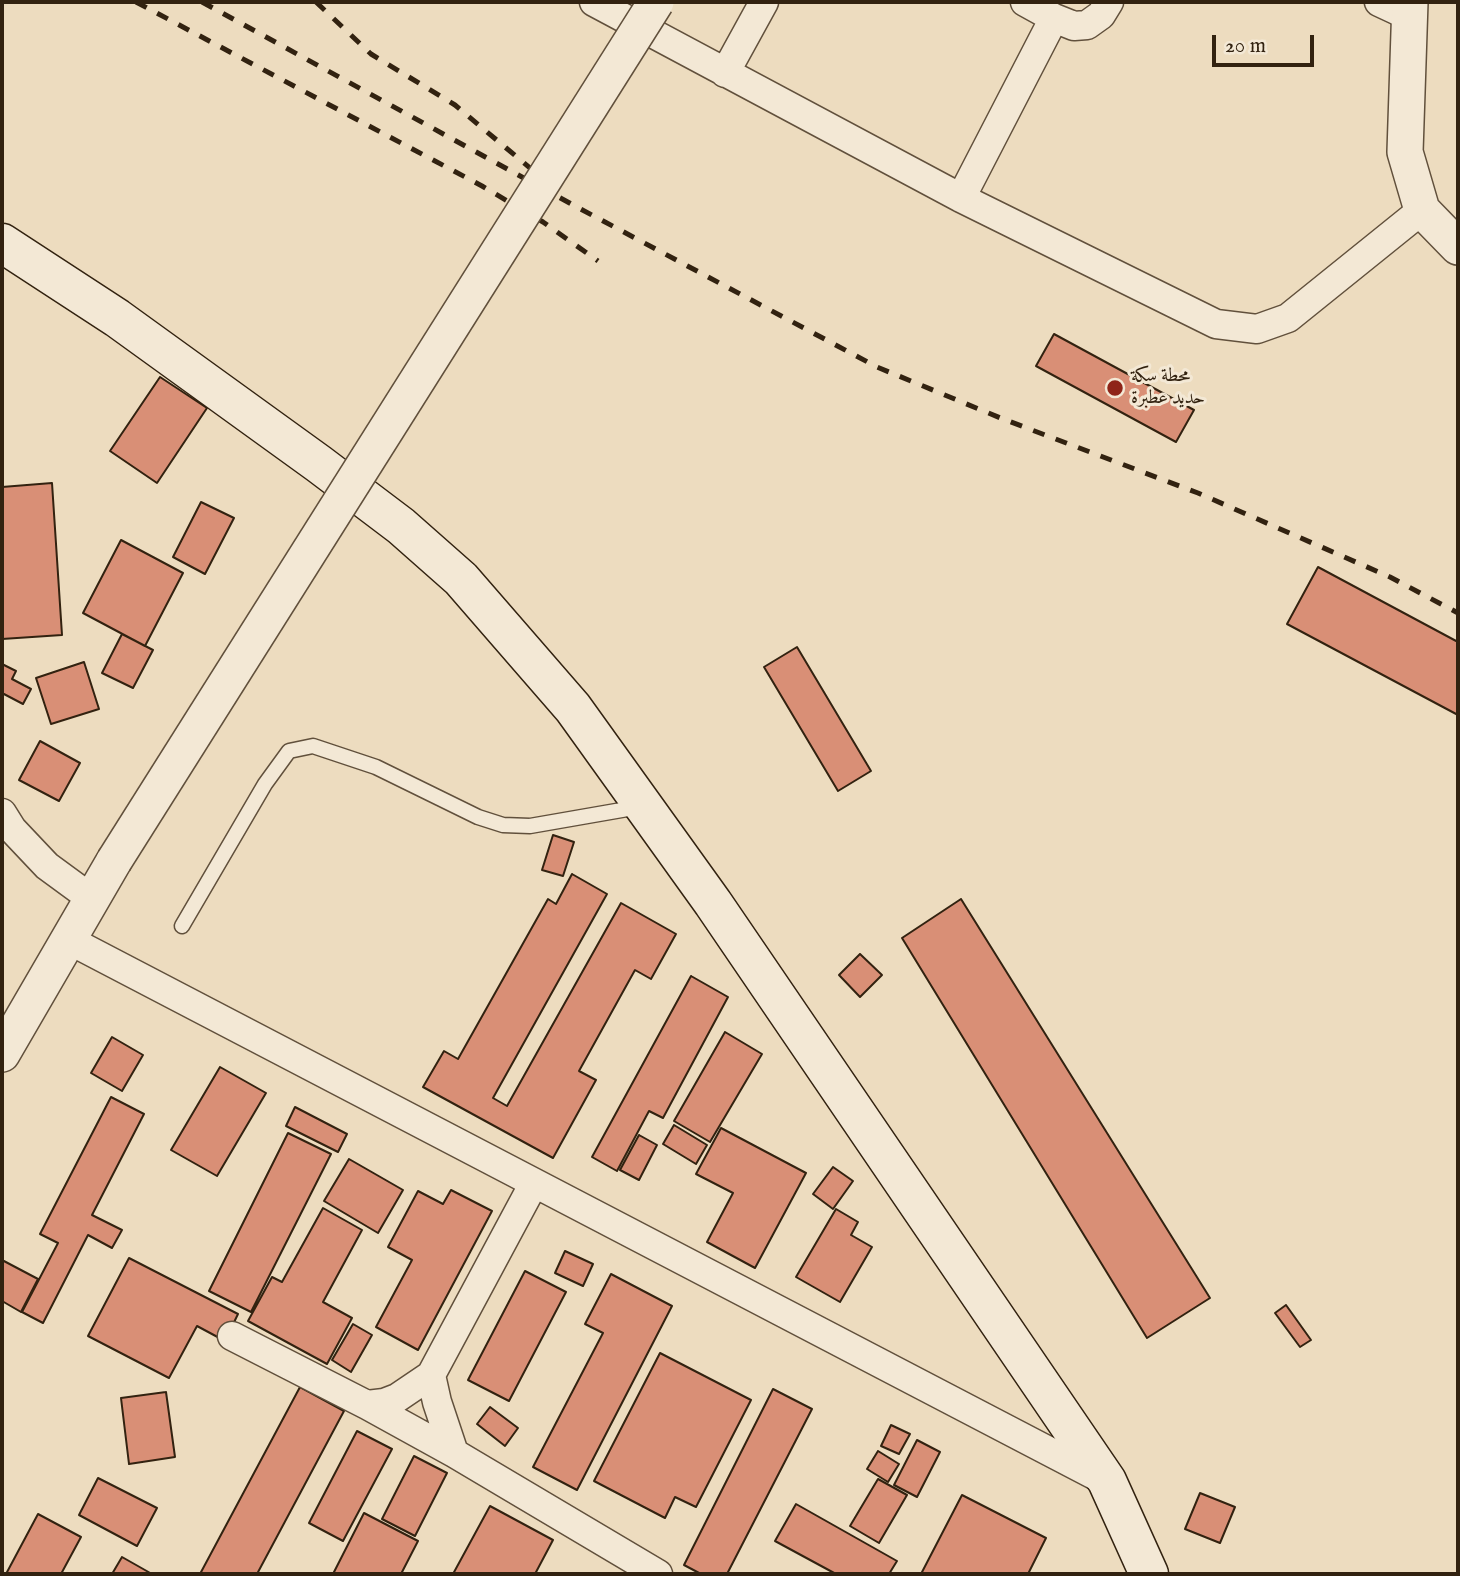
<!DOCTYPE html>
<meta charset="utf-8">
<style>
body{margin:0}
#map{position:relative;width:1460px;height:1576px;overflow:hidden;background:#eddcbf;font-family:"IM FELL English",serif}
canvas{display:block}
.frame{position:absolute;inset:0;border:4px solid #322210;pointer-events:none}
.scale{position:absolute;left:1212px;top:35px;width:102px;height:32px;box-sizing:border-box;border:4px solid #322210;border-top:0;padding-left:9px;font-size:21px;line-height:24px;white-space:nowrap;color:#322210;-webkit-text-stroke:5px #f3e8d5;paint-order:stroke}
</style>
<div id="map">
<canvas width="1460" height="1576"></canvas>
<div class="frame"></div>
<div class="scale">20 m</div>
</div>
<script>
const ctx = document.querySelector('canvas').getContext('2d');
ctx.lineJoin = 'round';
function fill(path, color) {
  ctx.fillStyle = color;
  ctx.fill(path, 'evenodd');
}
function poly(rows) {
  const path = new Path2D();
  for (const r of rows) {
    path.moveTo(r[0], r[1]);
    for (let i = 2; i < r.length; i += 2) path.lineTo(r[i], r[i + 1]);
  }
  return path;
}
function strokePath(path, color, width, dash) {
  ctx.strokeStyle = color;
  ctx.lineWidth = width;
  ctx.lineCap = dash ? 'butt' : 'round';
  ctx.setLineDash(dash || []);
  ctx.stroke(path);
}
function drawText(font, color, halo, rows, align = 'center') {
  ctx.font = font + ' "IM FELL English",Amiri,serif';
  ctx.lineWidth = 6;
  ctx.setLineDash([]);
  ctx.textBaseline = 'middle';
  ctx.strokeStyle = halo;
  ctx.fillStyle = color;
  for (const [text, x, y, turn = 0] of rows) {
    ctx.save();
    ctx.translate(x, y);
    ctx.rotate((+turn || 0) * Math.PI / 180);
    ctx.textAlign = isNaN(turn) ? turn : align;
    if (halo) ctx.strokeText(text, 0, 0);
    ctx.fillText(text, 0, 0);
    ctx.restore();
  }
}
const building = poly([
 [1054,334,1194,410,1176,442,1036,366,1054,334],
 [160,377,207,408,157,483,110,451,160,377],
 [52,483,62,635,2,639,2,487,52,483],
 [201,502,234,518,205,574,173,557,201,502],
 [121,540,183,573,145,646,83,613,121,540],
 [1318,567,1458,642,1458,715,1287,624,1318,567],
 [122,634,153,650,133,688,102,673,122,634],
 [797,647,871,771,838,791,764,667,797,647],
 [84,662,99,709,51,724,36,678,84,662],
 [2,664,16,671,12,679,31,689,23,704,2,693,2,664],
 [40,741,80,763,59,801,19,780,40,741],
 [553,835,574,842,563,876,542,870,553,835],
 [572,874,607,894,493,1098,507,1106,621,903,676,934,651,979,635,970,579,1071,596,1080,553,1158,423,1087,444,1051,458,1059,548,899,556,904,572,874],
 [961,899,1210,1298,1147,1338,902,938,961,899],
 [860,954,882,975,860,997,839,975,860,954],
 [691,976,728,997,663,1118,649,1111,617,1171,592,1157,691,976],
 [725,1032,762,1054,710,1142,674,1121,725,1032],
 [112,1037,143,1055,122,1091,91,1073,112,1037],
 [220,1067,266,1093,217,1176,171,1150,220,1067],
 [111,1097,144,1114,92,1215,122,1230,112,1248,88,1235,43,1323,22,1312,58,1243,40,1234,111,1097],
 [295,1107,347,1134,338,1152,286,1126,295,1107],
 [674,1125,707,1145,696,1164,663,1144,674,1125],
 [721,1128,806,1173,755,1268,707,1242,733,1193,696,1174,721,1128],
 [288,1133,331,1154,251,1312,209,1291,288,1133],
 [639,1135,657,1145,639,1180,620,1170,639,1135],
 [349,1159,403,1190,378,1233,324,1201,349,1159],
 [833,1167,853,1181,833,1209,813,1194,833,1167],
 [451,1190,492,1211,418,1350,376,1327,412,1260,388,1247,418,1191,443,1204,451,1190],
 [323,1208,362,1230,323,1302,352,1318,327,1364,248,1321,272,1277,282,1282,323,1208],
 [836,1209,858,1222,851,1235,872,1247,840,1302,796,1277,836,1209],
 [565,1251,593,1264,583,1286,555,1273,565,1251],
 [129,1258,238,1314,225,1341,197,1326,169,1378,88,1336,129,1258],
 [2,1260,38,1279,21,1312,2,1301,2,1260],
 [525,1271,566,1292,509,1401,468,1380,525,1271],
 [611,1274,672,1306,577,1490,533,1467,603,1333,585,1324,611,1274],
 [1286,1305,1311,1340,1300,1347,1275,1313,1286,1305],
 [353,1324,372,1335,351,1372,332,1360,353,1324],
 [660,1353,751,1400,696,1507,675,1497,665,1518,594,1481,660,1353],
 [300,1387,344,1411,257,1574,200,1574,300,1387],
 [773,1389,812,1409,727,1574,701,1574,684,1565,773,1389],
 [166,1392,175,1457,129,1464,121,1398,166,1392],
 [490,1407,518,1428,505,1446,477,1424,490,1407],
 [891,1425,910,1434,899,1454,881,1446,891,1425],
 [357,1431,392,1449,343,1541,309,1523,357,1431],
 [917,1440,940,1452,917,1497,894,1485,917,1440],
 [878,1451,899,1464,888,1482,867,1469,878,1451],
 [414,1456,447,1473,415,1536,382,1519,414,1456],
 [98,1478,157,1508,137,1546,79,1515,98,1478],
 [878,1479,907,1495,879,1543,850,1526,878,1479],
 [1200,1493,1235,1507,1220,1543,1185,1529,1200,1493],
 [962,1495,1046,1538,1028,1574,921,1574,962,1495],
 [796,1504,897,1561,889,1574,836,1574,775,1541,796,1504],
 [490,1506,553,1540,535,1574,453,1574,490,1506],
 [364,1513,418,1541,401,1574,333,1574,364,1513],
 [38,1514,81,1537,61,1574,6,1574,38,1514],
 [122,1557,152,1574,112,1574,122,1557]
]);
fill(building, '#d98f76');
strokePath(building, '#322210', 2);
const service = poly([
 [182,926,265,784,289,751,313,746,376,767,478,817,503,825,530,826,639,807]
]);
const minor = poly([
 [594,2,961,198,1216,324,1257,329,1288,318,1422,210],
 [1025,2,1054,18,1074,26,1087,25,1101,15,1109,2],
 [1379,2,1409,16],
 [725,73,764,2],
 [961,198,1054,18],
 [2,813,12,829,47,866,92,899],
 [67,939,1104,1480],
 [534,1183,431,1375,437,1402,454,1453,658,1574],
 [232,1336,367,1405,384,1403,397,1398,431,1375],
 [367,1405,454,1453]
]);
const tertiary = poly([
 [1410,2,1405,152,1422,210,1458,247],
 [2,1054,114,861]
]);
const secondary = poly([
 [2,243,117,318,319,464,401,526,461,579,573,708,713,903,1107,1481,1149,1574]
]);
strokePath(service, '#61503c', 17);
strokePath(minor, '#61503c', 31);
strokePath(tertiary, '#61503c', 38);
strokePath(secondary, '#322210', 41);
strokePath(service, '#f3e8d5', 14);
strokePath(minor, '#f3e8d5', 28);
strokePath(tertiary, '#f3e8d5', 35);
strokePath(secondary, '#f3e8d5', 38);
strokePath(poly([
 [136,2,482,186,543,222,598,261],
 [202,2,575,206,877,367,1003,419,1198,493,1390,577,1458,613],
 [316,2,371,54,455,105,549,184]
]), '#322210', 5, [12, 12]);
const tertiaryBridge = poly([
 [114,861,656,2]
]);
strokePath(tertiaryBridge, '#61503c', 38, []);
strokePath(tertiaryBridge, '#f3e8d5', 35);
for (const [x, y, r, color] of [
 [1115,388,9,"#8f2418"]
]) {
  const dot = new Path2D();
  dot.arc(x, y, r, 0, 2 * Math.PI);
  ctx.fillStyle = color;
  ctx.fill(dot);
  strokePath(dot, '#f3e8d5', 2.5);
}
drawText('19px', '#322210', '#f3e8d5', [
 ["محطة سكة",1131,377],
 ["حديد عطبرة",1131,399]
], 'left');
</script>
